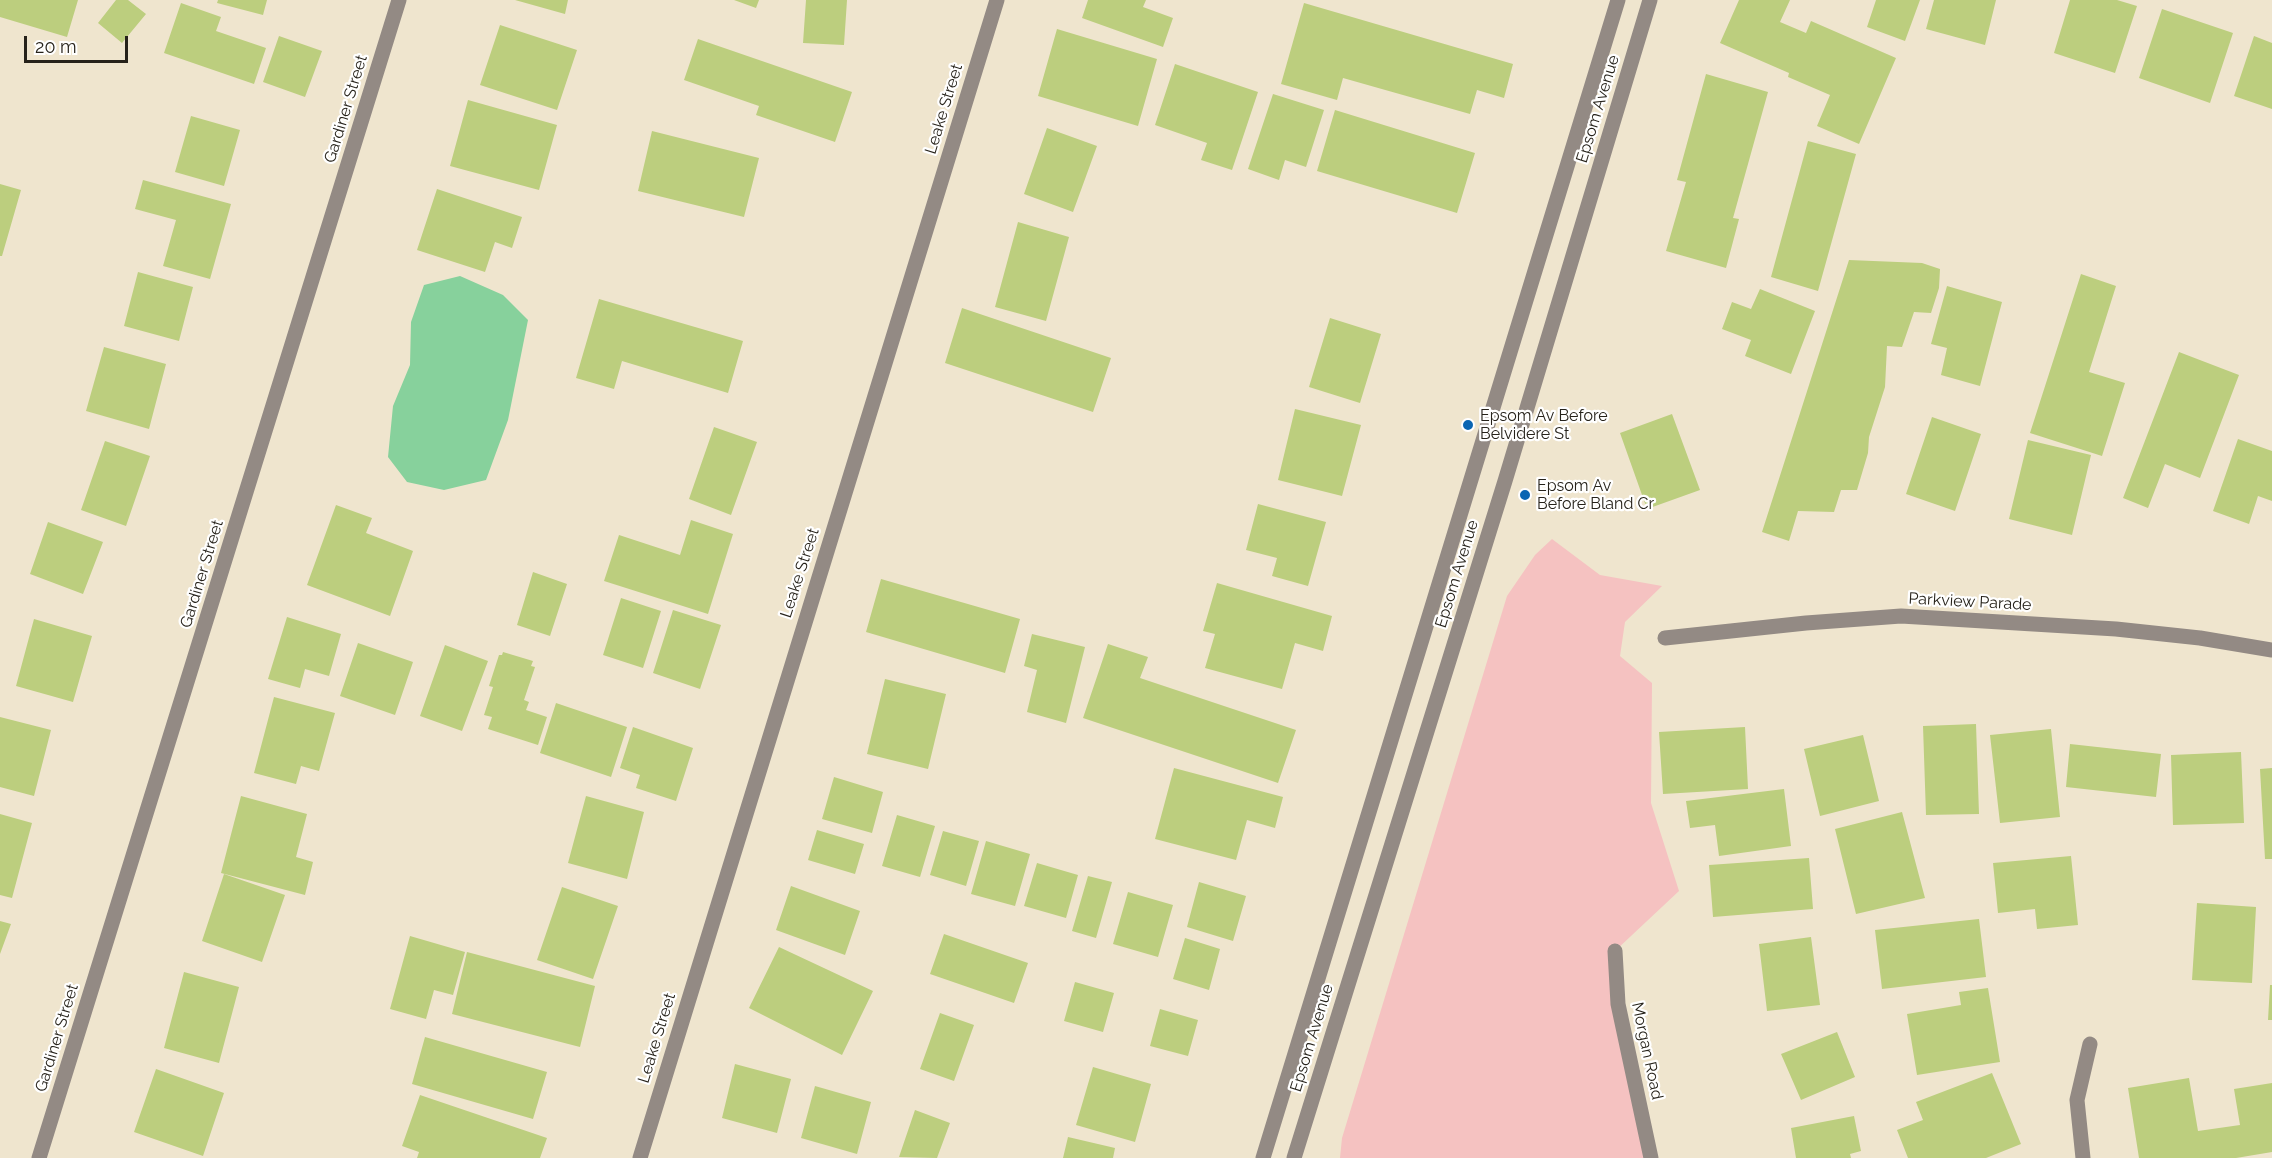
<!DOCTYPE html>
<style>
body{margin:0}
#map{position:relative;width:2272px;height:1158px;overflow:hidden;background:#efe5ce;font-family:Raleway,sans-serif}
canvas{display:block}
.scale{position:absolute;left:24px;top:36px;width:104px;height:27px;box-sizing:border-box;border:3px solid #26221a;border-top:0;padding-left:8px;font-size:18px;line-height:21px;white-space:nowrap;color:#26221a;-webkit-text-stroke:4px #fff;paint-order:stroke}
</style>
<div id="map">
<canvas width="2272" height="1158"></canvas>
<div class="scale">20 m</div>
</div>
<script>
const ctx = document.querySelector('canvas').getContext('2d');
ctx.lineJoin = 'round';
function fill(path, color) {
  ctx.fillStyle = color;
  ctx.fill(path, 'evenodd');
}
function poly(rows) {
  const path = new Path2D();
  for (const r of rows) {
    path.moveTo(r[0], r[1]);
    for (let i = 2; i < r.length; i += 2) path.lineTo(r[i], r[i + 1]);
  }
  return path;
}
function strokePath(path, color, width, dash) {
  ctx.strokeStyle = color;
  ctx.lineWidth = width;
  ctx.lineCap = dash ? 'butt' : 'round';
  ctx.setLineDash(dash || []);
  ctx.stroke(path);
}
function drawText(font, color, halo, rows, align = 'center') {
  ctx.font = font + ' Raleway,sans-serif';
  ctx.lineWidth = 4.5;
  ctx.setLineDash([]);
  ctx.textBaseline = 'middle';
  ctx.strokeStyle = halo;
  ctx.fillStyle = color;
  for (const [text, x, y, turn = 0] of rows) {
    ctx.save();
    ctx.translate(x, y);
    ctx.rotate((+turn || 0) * Math.PI / 180);
    ctx.textAlign = isNaN(turn) ? turn : align;
    if (halo) ctx.strokeText(text, 0, 0);
    ctx.fillText(text, 0, 0);
    ctx.restore();
  }
}
fill(poly([
 [1552,539,1600,575,1662,586,1625,622,1620,656,1652,683,1651,803,1679,891,1615,951,1651,1158,1340,1158,1342,1138,1507,596,1535,555]
]), '#f5c2c1');
fill(poly([
 [460,276,503,295,528,320,508,420,486,480,444,490,407,482,388,457,393,406,410,365,411,322,424,285]
]), '#87d19c');
fill(poly([
 [0,0,78,0,67,37,0,17],
 [116,0,128,0,146,14,122,43,98,23],
 [218,0,267,0,263,15,217,3],
 [515,0,568,0,565,14],
 [734,0,759,0,756,8],
 [806,0,847,0,844,45,803,43],
 [1088,0,1146,0,1143,7,1173,18,1163,47,1082,18],
 [1739,0,1790,0,1780,22,1806,33,1811,21,1896,58,1859,144,1817,126,1830,95,1788,77,1789,73,1720,43],
 [1876,0,1920,0,1905,41,1867,27],
 [1934,0,1996,0,1985,45,1926,29],
 [2070,0,2117,0,2137,6,2115,73,2054,53],
 [181,3,221,17,216,31,266,48,254,84,164,53],
 [1304,3,1513,64,1504,98,1477,90,1470,114,1343,78,1337,100,1281,84],
 [2162,9,2233,33,2210,103,2139,78],
 [500,25,577,50,557,110,480,85],
 [1057,29,1157,59,1138,126,1038,96],
 [279,36,322,51,305,97,263,82],
 [2254,36,2272,43,2272,109,2234,96],
 [698,39,852,92,835,142,756,115,759,106,684,80],
 [1175,64,1258,92,1232,170,1201,160,1207,143,1155,125],
 [1706,74,1768,92,1733,218,1739,219,1726,268,1666,251,1686,182,1677,180],
 [1273,94,1324,110,1306,167,1285,160,1279,180,1248,169],
 [468,100,557,125,539,190,450,166],
 [1335,110,1475,153,1457,213,1317,171],
 [191,116,240,130,224,186,175,172],
 [1047,128,1097,146,1073,212,1024,194],
 [652,131,759,158,744,217,638,191],
 [1808,141,1856,154,1818,291,1771,277],
 [143,180,231,204,210,279,163,266,176,220,135,209],
 [0,184,21,190,2,256,0,256],
 [437,189,522,217,512,248,495,242,485,272,417,250],
 [1018,222,1069,237,1046,321,995,307],
 [1849,260,1922,263,1940,269,1939,288,1931,313,1914,312,1902,347,1887,346,1885,387,1869,437,1868,453,1857,490,1841,490,1834,512,1798,511,1789,541,1762,532],
 [138,272,193,287,179,341,124,326],
 [2081,274,2116,286,2089,372,2125,383,2102,456,2030,433],
 [1947,286,2002,302,1980,386,1941,375,1947,348,1931,344],
 [1760,289,1815,311,1791,374,1745,356,1751,340,1722,329,1732,302,1751,309],
 [599,299,743,341,728,393,622,361,614,389,576,378],
 [962,308,1111,358,1093,412,945,363],
 [1330,318,1381,334,1360,403,1309,387],
 [104,347,166,364,149,429,86,411],
 [2179,352,2239,375,2200,478,2165,464,2148,508,2123,498],
 [1295,409,1361,425,1342,496,1278,480],
 [1672,414,1700,490,1647,509,1620,433],
 [1932,417,1981,434,1955,511,1906,494],
 [714,427,757,442,731,515,689,499],
 [2238,439,2272,451,2272,501,2258,496,2249,524,2213,511],
 [2028,440,2091,455,2072,535,2009,519],
 [105,441,150,456,126,526,81,510],
 [1258,504,1326,522,1308,586,1272,576,1277,558,1246,550],
 [336,505,372,518,366,533,413,551,390,616,307,585],
 [691,520,733,534,708,614,604,581,619,535,680,555],
 [48,522,103,542,83,594,30,574],
 [533,572,567,584,550,636,517,625],
 [881,579,1020,619,1005,673,866,632],
 [1217,583,1332,616,1323,651,1295,643,1282,689,1205,668,1215,634,1203,631],
 [621,598,661,611,643,668,603,655],
 [673,610,721,625,700,689,653,673],
 [287,617,341,634,329,676,305,669,300,688,268,679],
 [34,619,92,636,73,702,16,686],
 [1032,634,1085,647,1066,723,1027,712,1037,670,1024,666],
 [358,643,413,662,395,715,340,696],
 [1108,644,1148,657,1140,678,1296,730,1278,783,1083,718],
 [445,645,488,661,462,731,420,716],
 [503,652,533,661,531,666,535,667,524,700,529,702,526,710,547,717,538,745,488,729,492,717,484,715,493,687,489,686,499,655,502,655],
 [885,679,946,694,928,769,867,754],
 [274,697,335,713,319,771,301,766,296,784,254,773],
 [556,703,627,727,611,777,540,753],
 [0,717,51,730,34,796,0,787],
 [1976,724,1979,814,1926,815,1923,726],
 [633,727,693,748,676,801,636,788,640,775,620,768],
 [1745,727,1748,789,1663,794,1659,732],
 [2051,729,2060,817,2000,823,1990,735],
 [1863,735,1879,801,1820,816,1804,749],
 [2070,744,2161,754,2156,797,2066,787],
 [2241,752,2244,823,2173,825,2171,755],
 [1174,768,1283,797,1275,828,1247,820,1236,860,1155,839],
 [2272,768,2272,859,2265,859,2260,769],
 [834,777,883,792,872,833,822,819],
 [1784,789,1791,846,1719,856,1715,825,1690,828,1686,801],
 [241,796,307,814,296,857,313,862,305,895,221,873],
 [586,796,644,812,627,879,568,863],
 [1902,812,1925,898,1856,914,1835,829],
 [0,814,32,823,12,898,0,895],
 [897,815,935,826,920,877,882,866],
 [817,830,864,844,855,874,808,860],
 [943,831,979,841,966,886,930,875],
 [986,841,1030,854,1015,906,971,894],
 [2071,856,2078,925,2037,929,2035,909,1998,913,1993,863],
 [1809,858,1813,909,1713,917,1709,865],
 [1037,863,1078,875,1066,918,1024,906],
 [224,874,285,895,262,962,202,941],
 [1088,876,1112,882,1096,938,1072,931],
 [1199,882,1246,896,1233,941,1187,927],
 [791,886,860,911,845,955,776,930],
 [562,887,618,906,593,979,537,960],
 [1128,892,1173,905,1158,957,1113,944],
 [2197,903,2256,907,2252,983,2192,980],
 [1979,919,1986,977,1882,989,1875,930],
 [0,921,11,924,0,954],
 [944,934,1028,963,1014,1003,930,974],
 [410,936,465,952,453,995,434,990,426,1019,390,1009],
 [1811,937,1820,1005,1767,1011,1759,944],
 [1185,938,1220,949,1209,990,1173,979],
 [779,947,873,991,842,1055,749,1008],
 [467,952,595,986,580,1047,452,1014],
 [184,972,239,987,219,1063,164,1048],
 [1075,982,1114,993,1103,1032,1064,1021],
 [2270,985,2272,985,2272,1020,2268,1020],
 [1988,988,2000,1062,1917,1075,1907,1014,1961,1005,1959,992],
 [1160,1009,1198,1020,1188,1056,1150,1046],
 [940,1013,974,1025,954,1081,920,1069],
 [1837,1032,1855,1077,1801,1100,1781,1054],
 [425,1037,547,1072,533,1119,412,1084],
 [735,1064,791,1079,777,1133,722,1118],
 [1093,1067,1151,1084,1135,1142,1076,1125],
 [156,1069,224,1093,203,1156,134,1132],
 [1992,1073,2021,1144,1986,1158,1908,1158,1897,1130,1923,1120,1916,1102],
 [2189,1078,2198,1131,2240,1125,2234,1089,2272,1083,2272,1152,2236,1158,2139,1158,2128,1088],
 [815,1086,871,1102,857,1154,801,1138],
 [420,1095,547,1138,540,1158,417,1158,419,1152,402,1146],
 [915,1110,950,1123,937,1158,899,1157],
 [1854,1116,1861,1151,1850,1154,1851,1158,1796,1158,1791,1128],
 [1068,1137,1115,1148,1113,1158,1063,1158]
]), '#bcce7e');
strokePath(poly([
 [1665,638,1806,623,1901,616,2116,629,2200,638,2272,650],
 [1615,951,1618,1004,1651,1158],
 [39,1158,399,0],
 [640,1158,997,0],
 [1263,1158,1618,0],
 [1294,1158,1505,481,1650,0],
 [2083,1158,2077,1100,2090,1044]
]), '#938a84', 15);
for (const [x, y, r, color] of [
 [1468,425,6,"#0a65b2"],
 [1525,495,6,"#0a65b2"]
]) {
  const dot = new Path2D();
  dot.arc(x, y, r, 0, 2 * Math.PI);
  ctx.fillStyle = color;
  ctx.fill(dot);
  strokePath(dot, '#fff', 2);
}
drawText('16px', '#26221a', '#fff', [
 ["Gardiner Street",346,109,-73],
 ["Leake Street",944,109,-73],
 ["Epsom Avenue",1598,109,-73],
 ["Leake Street",800,573,-72],
 ["Gardiner Street",202,574,-73],
 ["Epsom Avenue",1457,574,-73],
 ["Parkview Parade",1970,602,3],
 ["Gardiner Street",57,1038,-73],
 ["Leake Street",657,1038,-73],
 ["Epsom Avenue",1312,1038,-73],
 ["Morgan Road",1647,1051,78]
]);
drawText('16px', '#26221a', '#fff', [
 ["Epsom Av Before",1480,416],
 ["Belvidere St",1480,434],
 ["Epsom Av",1537,486],
 ["Before Bland Cr",1537,504]
], 'left');
</script>
